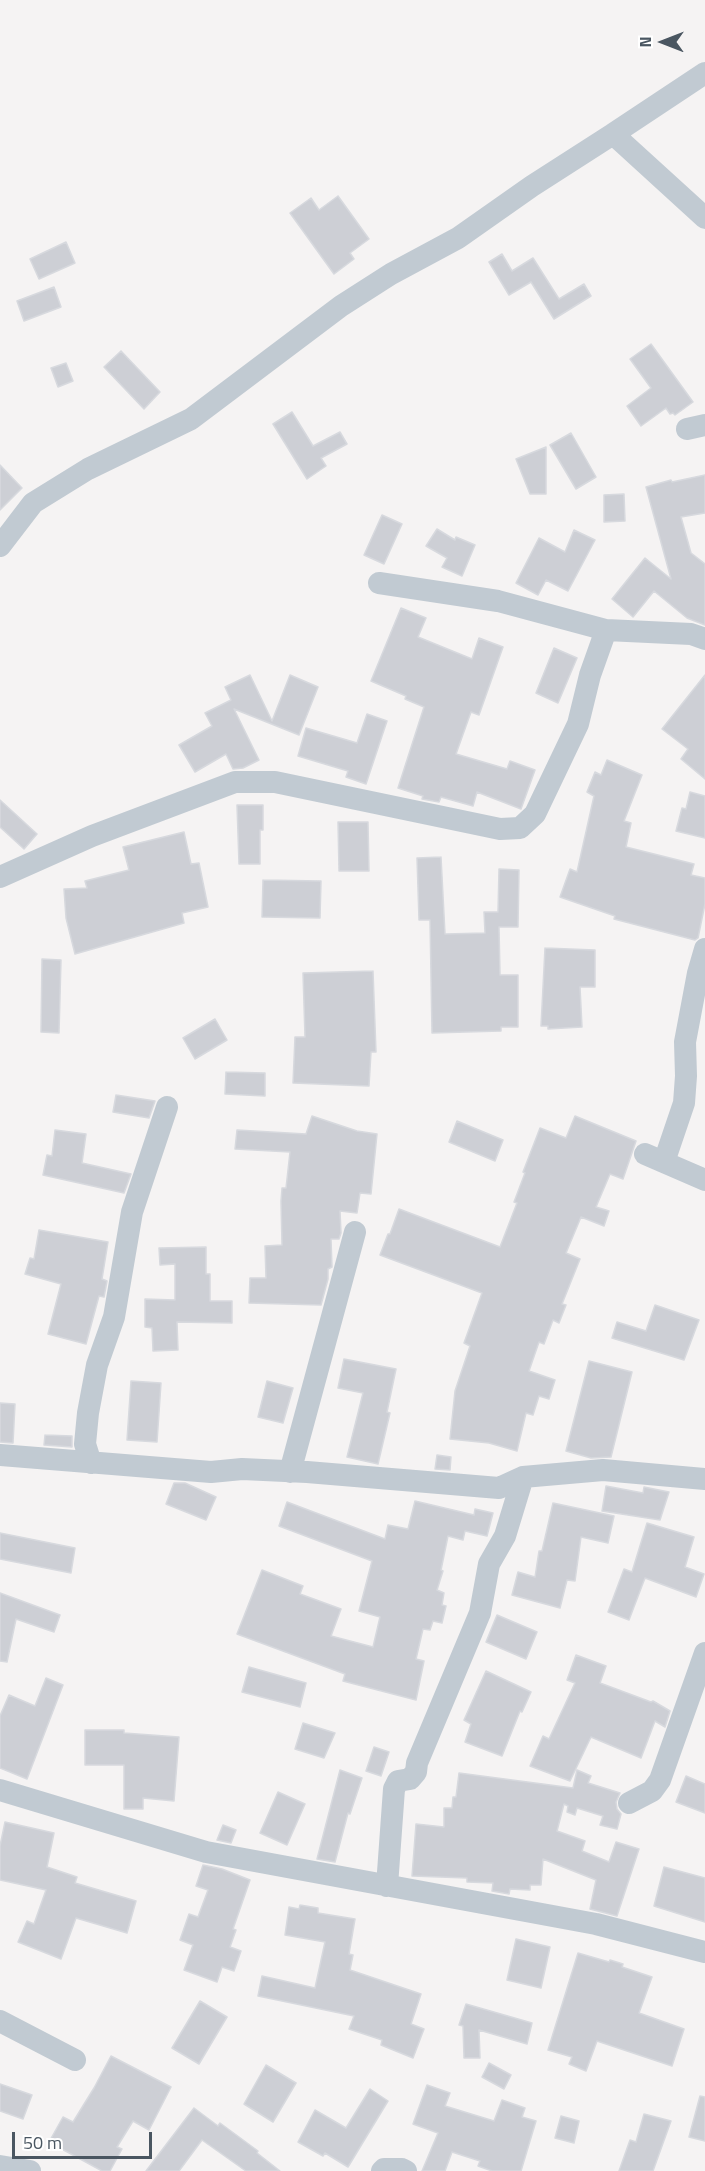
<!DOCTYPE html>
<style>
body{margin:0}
#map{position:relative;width:705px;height:2171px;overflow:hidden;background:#f5f3f3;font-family:"Titillium Web",sans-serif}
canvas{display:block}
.north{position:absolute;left:633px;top:12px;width:60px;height:60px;-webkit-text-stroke:4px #fff;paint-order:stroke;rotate:270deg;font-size:16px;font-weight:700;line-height:24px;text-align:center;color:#4a5661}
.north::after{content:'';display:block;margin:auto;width:21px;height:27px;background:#4a5661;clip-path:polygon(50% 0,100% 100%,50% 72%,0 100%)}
.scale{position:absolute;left:12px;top:2132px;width:140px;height:27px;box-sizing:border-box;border:3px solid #4a5661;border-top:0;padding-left:8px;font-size:18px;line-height:21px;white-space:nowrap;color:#4a5661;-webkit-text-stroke:4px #fff;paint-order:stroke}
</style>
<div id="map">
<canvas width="705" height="2171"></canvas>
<div class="north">N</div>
<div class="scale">50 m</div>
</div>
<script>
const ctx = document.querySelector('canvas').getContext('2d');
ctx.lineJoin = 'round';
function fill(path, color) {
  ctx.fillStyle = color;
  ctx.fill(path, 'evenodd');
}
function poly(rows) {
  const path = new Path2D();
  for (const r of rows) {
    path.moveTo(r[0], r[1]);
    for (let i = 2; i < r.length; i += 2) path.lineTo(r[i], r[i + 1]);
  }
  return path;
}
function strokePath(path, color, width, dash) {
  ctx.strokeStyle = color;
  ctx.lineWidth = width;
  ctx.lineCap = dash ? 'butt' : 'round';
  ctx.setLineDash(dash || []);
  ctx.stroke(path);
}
const building = poly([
 [338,196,369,239,350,253,354,259,334,274,290,213,311,198,319,210,338,196],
 [66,242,75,263,39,279,30,259,66,242],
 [502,254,512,271,533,258,559,299,584,284,591,296,554,319,531,282,509,295,489,262,502,254],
 [54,287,61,307,24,321,17,301,54,287],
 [651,344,693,402,675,415,673,413,670,414,666,408,641,426,627,406,651,388,630,359,651,344],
 [121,351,160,392,144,409,104,367,121,351],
 [66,363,73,381,58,387,51,368,66,363],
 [292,412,313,446,340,432,347,444,321,458,326,466,307,479,273,424,292,412],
 [571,433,596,477,576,489,550,445,571,433],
 [546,447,546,494,530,494,516,459,546,447],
 [0,465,22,488,0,510,0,465],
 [705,475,705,513,681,517,691,553,705,564,705,625,687,618,654,591,633,617,612,599,645,558,671,579,646,487,671,480,672,482,705,475],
 [624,494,625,521,604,522,604,495,624,494],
 [382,515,402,524,384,564,364,555,382,515],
 [437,529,455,540,456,537,475,545,462,576,442,567,447,558,426,546,437,529],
 [574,530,595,540,568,591,546,580,538,595,516,583,539,538,565,552,574,530],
 [401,608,426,618,418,637,472,659,479,638,503,647,479,715,471,712,456,754,507,769,510,761,535,770,521,809,477,792,473,806,441,797,439,802,422,799,423,796,398,788,424,707,405,699,406,696,371,681,401,608],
 [554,648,577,658,558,703,536,693,554,648],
 [250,675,272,721,290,675,318,687,299,735,234,709,259,760,243,768,233,769,226,754,195,772,179,745,212,726,205,713,231,700,225,687,250,675],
 [705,675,705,779,681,759,688,749,662,729,705,675],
 [367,714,387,721,366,784,346,777,348,771,298,756,306,728,357,743,367,714],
 [607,760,642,775,624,821,631,823,626,847,694,864,691,875,705,878,705,904,698,938,695,940,614,919,615,916,560,897,570,869,577,872,594,796,587,792,595,772,601,775,607,760],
 [690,792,705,796,705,838,676,831,682,808,686,809,690,792],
 [0,800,37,834,24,849,0,827,0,800],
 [237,805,263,805,263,830,260,830,260,864,239,864,237,805],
 [338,822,368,822,369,871,339,871,338,822],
 [184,832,191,864,199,863,208,907,182,913,184,923,75,954,66,918,64,889,87,888,85,881,129,870,123,847,184,832],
 [441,857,445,934,485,933,484,912,498,912,499,869,519,870,518,927,499,927,500,975,518,975,518,1027,501,1027,501,1031,432,1033,430,920,419,920,417,858,441,857],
 [263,880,321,881,320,918,262,917,263,880],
 [545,948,595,950,595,987,580,987,582,1027,548,1029,548,1026,541,1026,545,948],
 [42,959,61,960,59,1033,41,1032,42,959],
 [373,971,376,1052,371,1052,369,1086,293,1083,295,1037,305,1037,303,973,373,971],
 [215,1019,227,1040,195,1059,183,1038,215,1019],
 [226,1072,265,1073,265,1096,225,1094,226,1072],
 [116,1095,155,1101,149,1118,113,1112,116,1095],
 [312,1116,357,1131,377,1134,371,1194,360,1193,357,1213,340,1211,341,1233,339,1239,331,1239,332,1267,328,1269,328,1279,321,1305,249,1303,250,1278,266,1278,265,1246,282,1245,281,1201,282,1188,286,1188,290,1152,235,1149,237,1130,306,1134,312,1116],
 [575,1116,636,1141,623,1179,610,1174,596,1207,609,1211,604,1226,581,1217,566,1253,580,1259,562,1304,566,1305,559,1323,553,1320,544,1344,539,1342,529,1371,555,1380,549,1399,539,1396,533,1415,526,1413,517,1451,489,1443,450,1439,455,1391,470,1346,464,1343,482,1293,380,1255,388,1234,390,1234,399,1209,500,1247,517,1203,514,1202,525,1173,523,1172,540,1128,566,1138,575,1116],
 [457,1121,503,1140,495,1161,449,1142,457,1121],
 [55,1130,86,1134,82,1163,131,1174,124,1193,43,1175,47,1155,52,1156,55,1130],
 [39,1230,108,1242,102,1279,107,1281,104,1297,99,1296,86,1344,48,1334,61,1284,25,1274,30,1258,34,1259,39,1230],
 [206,1247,206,1274,210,1274,210,1301,232,1301,232,1323,177,1322,178,1350,153,1351,152,1328,145,1327,145,1299,175,1300,175,1264,160,1265,159,1248,206,1247],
 [655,1305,699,1320,684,1360,612,1338,617,1322,646,1331,655,1305],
 [344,1359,396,1369,387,1412,390,1413,378,1464,347,1457,363,1393,338,1388,344,1359],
 [589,1361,632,1372,611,1457,591,1458,566,1451,589,1361],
 [131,1381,161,1383,157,1442,127,1440,131,1381],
 [267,1381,293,1388,283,1423,258,1417,267,1381],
 [0,1403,15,1404,13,1443,0,1442,0,1403],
 [45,1435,72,1436,72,1447,44,1445,45,1435],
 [437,1455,451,1457,450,1470,435,1469,437,1455],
 [174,1483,185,1483,216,1497,206,1520,166,1504,174,1483],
 [606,1486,643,1493,644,1487,669,1492,660,1520,602,1511,606,1486],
 [415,1501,474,1515,475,1509,493,1513,487,1536,465,1531,463,1540,448,1536,441,1570,443,1571,437,1590,444,1593,442,1605,446,1606,442,1623,433,1621,430,1630,423,1629,416,1659,424,1661,416,1700,343,1681,345,1674,237,1634,262,1570,303,1586,300,1594,341,1609,331,1636,373,1647,380,1617,359,1611,372,1561,279,1526,287,1502,385,1539,388,1525,408,1529,415,1501],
 [553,1503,614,1516,608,1543,581,1537,575,1581,567,1580,560,1608,512,1595,518,1572,535,1577,539,1551,542,1551,553,1503],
 [647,1523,694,1537,685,1567,704,1574,696,1597,645,1578,629,1620,608,1612,624,1569,632,1572,647,1523],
 [0,1533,75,1548,71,1573,0,1559,0,1533],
 [0,1593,60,1615,54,1632,16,1619,7,1662,0,1661,0,1593],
 [497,1615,537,1632,526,1659,486,1642,497,1615],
 [576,1655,606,1666,600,1683,651,1702,653,1701,670,1711,665,1727,655,1721,641,1758,591,1737,570,1781,530,1766,543,1736,549,1739,575,1683,567,1680,576,1655],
 [249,1667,306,1683,300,1707,242,1692,249,1667],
 [486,1671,531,1692,522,1712,520,1711,502,1756,465,1742,471,1724,464,1720,486,1671],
 [46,1678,63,1685,27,1779,0,1768,0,1716,9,1695,35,1706,46,1678],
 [303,1723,335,1733,324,1758,295,1749,303,1723],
 [85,1730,124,1730,124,1733,179,1737,174,1801,143,1798,143,1809,124,1809,124,1765,85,1765,85,1730],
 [374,1747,389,1752,381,1776,366,1771,374,1747],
 [340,1770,362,1778,350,1814,348,1813,335,1862,317,1859,340,1770],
 [577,1770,591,1776,588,1783,620,1793,616,1802,617,1809,621,1814,617,1829,600,1825,603,1816,577,1808,575,1815,567,1812,568,1806,564,1804,557,1831,585,1841,582,1851,609,1862,616,1842,639,1849,617,1916,590,1909,596,1880,543,1859,541,1885,530,1885,530,1890,510,1889,509,1894,492,1891,493,1883,467,1882,467,1878,412,1876,416,1824,444,1827,444,1808,452,1808,453,1797,456,1797,459,1773,573,1788,577,1770],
 [686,1776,705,1784,705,1813,676,1802,686,1776],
 [278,1792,305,1804,287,1845,260,1833,278,1792],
 [5,1822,54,1833,47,1867,77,1877,75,1883,136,1901,127,1933,76,1918,61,1959,18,1942,27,1921,34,1924,46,1890,0,1880,0,1846,5,1822],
 [223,1825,236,1830,231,1843,217,1840,223,1825],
 [203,1865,222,1869,250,1880,233,1929,236,1930,230,1947,241,1951,234,1971,222,1967,217,1982,184,1970,193,1945,180,1940,189,1914,198,1917,208,1890,196,1886,203,1865],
 [664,1867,705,1878,705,1922,654,1906,664,1867],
 [300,1905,318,1908,318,1913,355,1919,349,1954,353,1955,350,1970,421,1994,411,2024,424,2029,413,2058,381,2045,382,2040,349,2029,354,2016,258,1996,262,1976,315,1988,325,1942,285,1935,289,1907,299,1909,300,1905],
 [516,1939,550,1947,541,1988,507,1980,516,1939],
 [578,1953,609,1962,610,1960,623,1964,622,1967,652,1977,639,2013,684,2029,672,2066,597,2041,586,2071,569,2064,572,2057,548,2050,578,1953],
 [200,2001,227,2017,199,2064,172,2048,200,2001],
 [466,2004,532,2023,527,2044,479,2030,480,2058,464,2058,463,2026,459,2025,466,2004],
 [111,2056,171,2087,149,2130,133,2121,117,2147,122,2149,110,2171,102,2171,49,2142,63,2117,73,2122,94,2088,111,2056],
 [489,2063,511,2075,504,2089,482,2077,489,2063],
 [266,2065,296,2083,273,2122,244,2104,266,2065],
 [0,2084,32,2095,23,2119,0,2111,0,2084],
 [427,2085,450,2093,445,2106,494,2121,502,2100,525,2108,522,2117,536,2121,521,2171,492,2171,478,2166,480,2161,452,2152,445,2171,422,2171,438,2133,413,2124,427,2085],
 [370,2089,388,2101,348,2167,325,2153,323,2156,298,2142,315,2110,346,2128,370,2089],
 [700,2096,705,2097,705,2141,689,2137,700,2096],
 [194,2108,218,2126,220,2123,258,2151,257,2153,280,2171,246,2171,202,2140,179,2171,146,2171,194,2108],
 [644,2114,671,2121,653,2171,619,2171,630,2140,636,2142,644,2114],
 [561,2116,579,2121,574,2143,555,2138,561,2116]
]);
fill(building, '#cdcfd5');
strokePath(building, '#d7d9de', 1.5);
strokePath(poly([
 [613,134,705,73],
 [687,429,705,425],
 [0,546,33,503,88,469,191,419,341,306,391,274,458,238,532,186,613,134,705,218],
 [379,583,498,601,606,630,691,634,705,639],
 [0,877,92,836,235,782,275,782,500,829,520,828,535,814,578,724,590,675,606,630],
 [645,1154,705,1180],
 [664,1162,684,1103,686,1076,685,1042,698,973,705,949],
 [0,1455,211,1472,242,1469,307,1472,499,1488,523,1477,603,1470,705,1479],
 [91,1463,85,1444,88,1413,97,1365,114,1317,132,1212,167,1107],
 [290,1472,355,1232],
 [0,1790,206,1852,596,1924,705,1952],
 [629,1803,652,1791,660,1780,705,1653],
 [387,1886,394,1789,398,1781,410,1779,416,1772,417,1763,480,1613,489,1564,505,1536,523,1477],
 [0,2021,75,2060],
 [0,2166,30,2171],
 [382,2171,384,2169,402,2169,406,2171]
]), '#c1cad2', 22);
</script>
